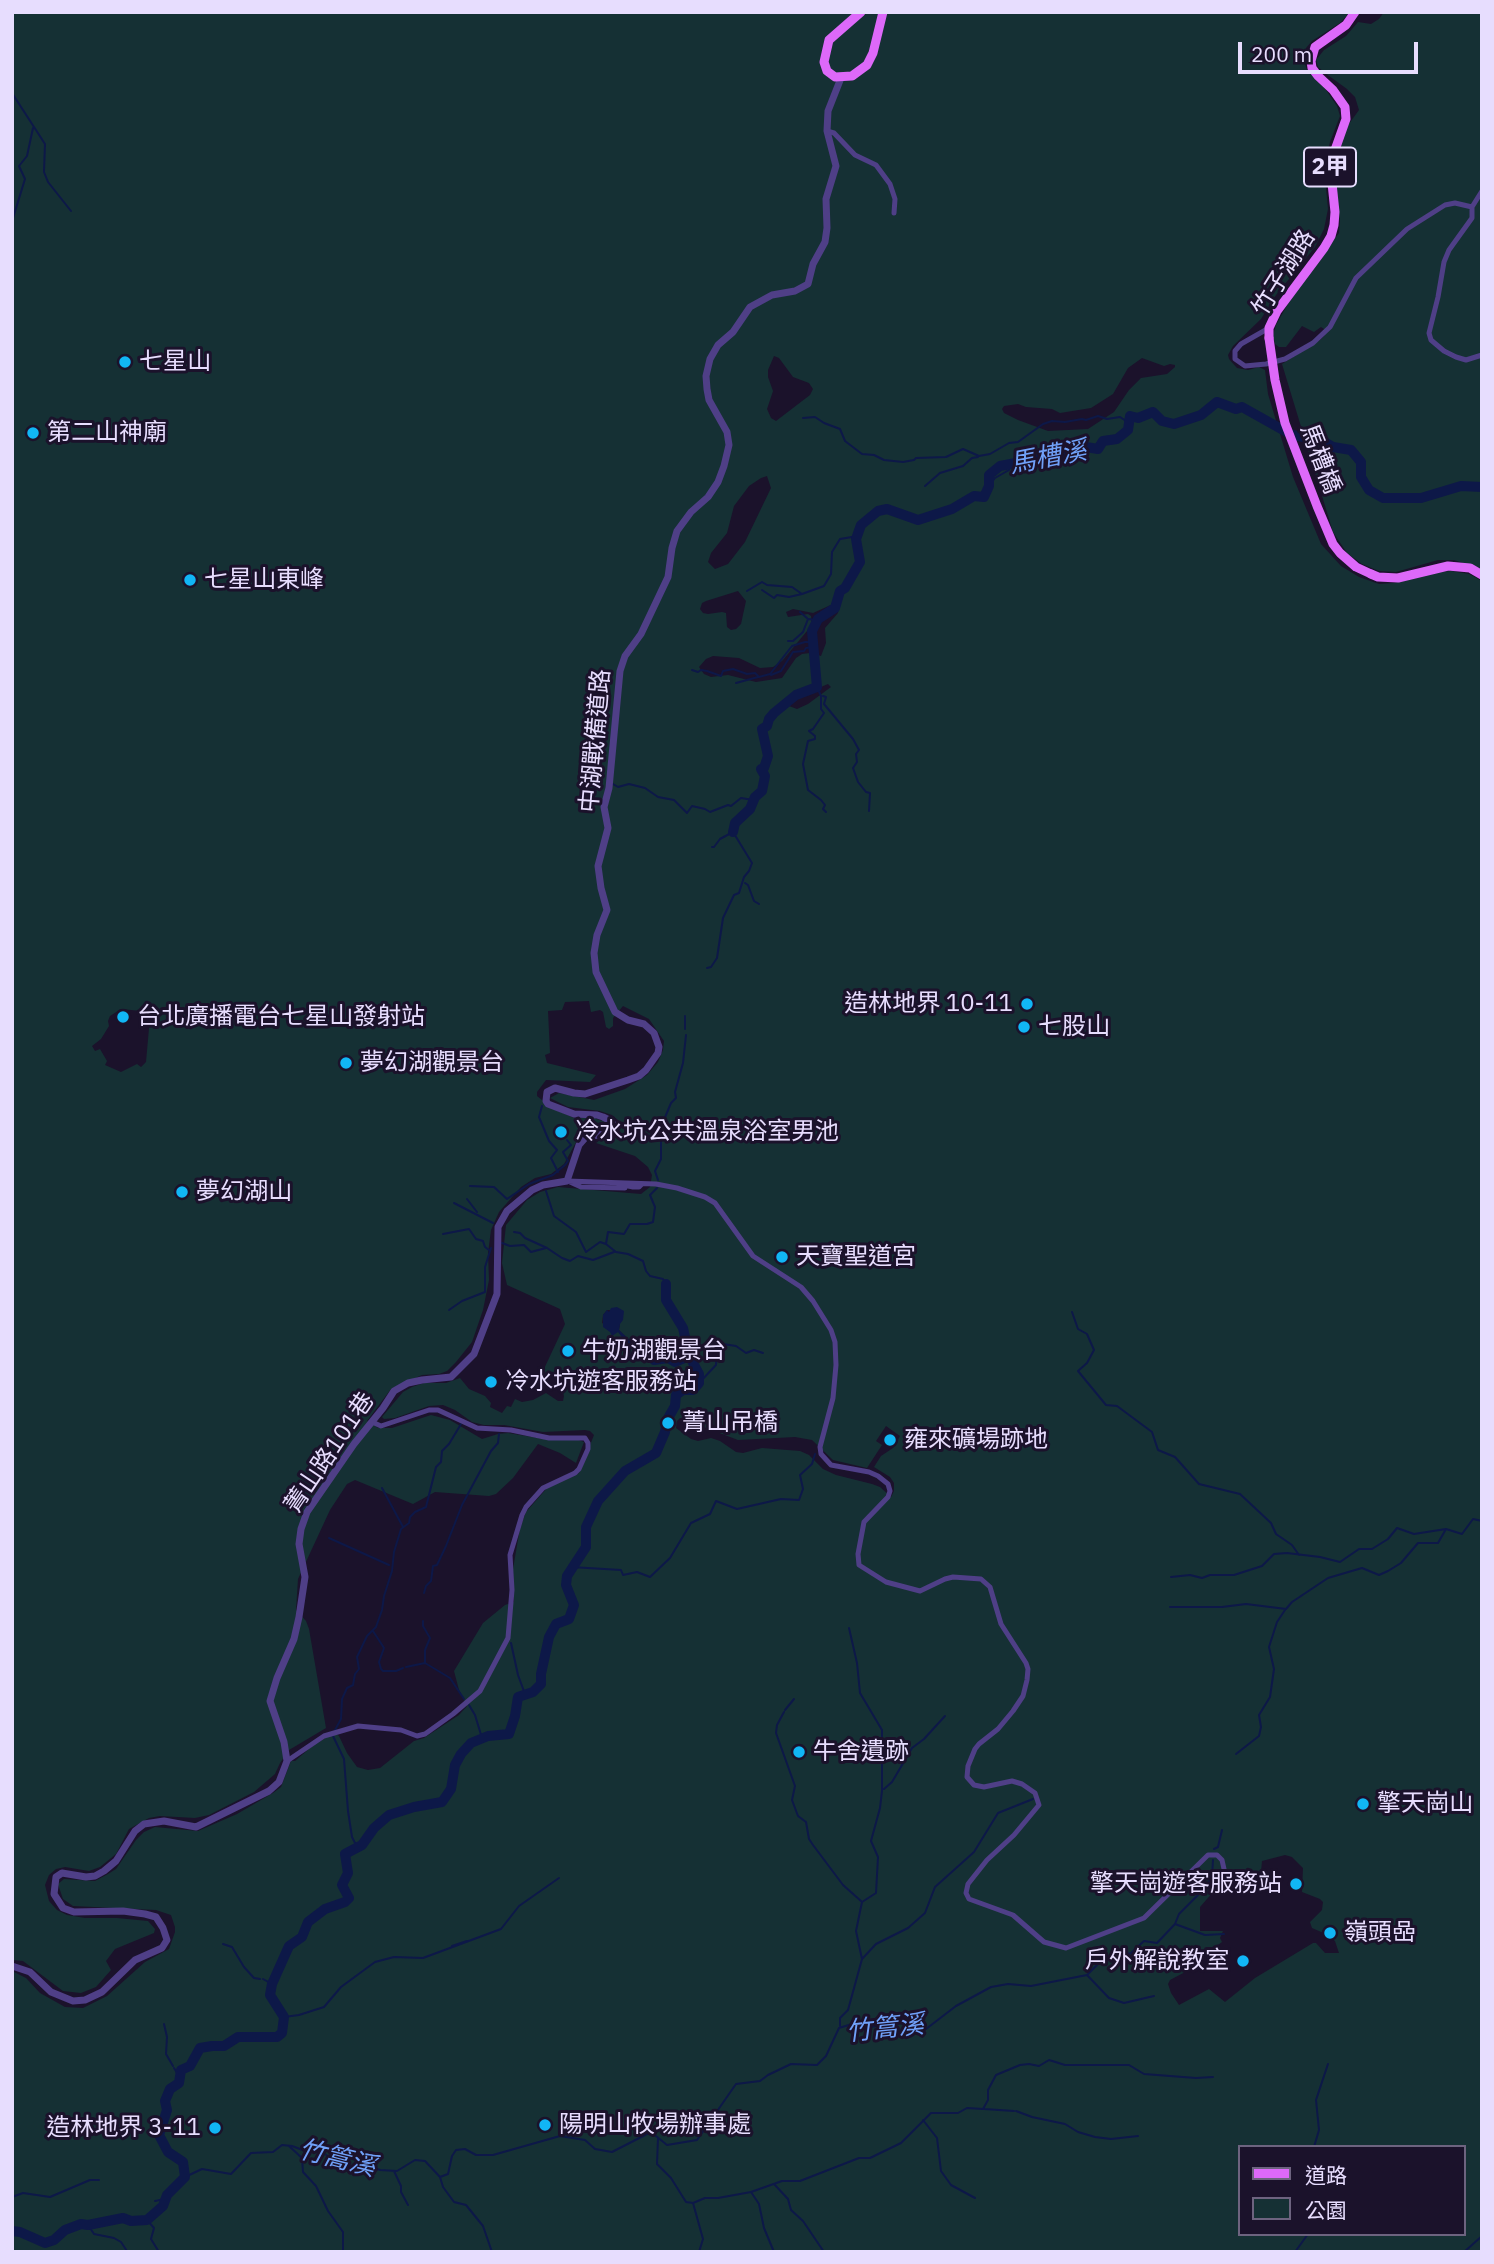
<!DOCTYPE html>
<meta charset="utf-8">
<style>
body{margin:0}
#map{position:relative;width:1494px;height:2264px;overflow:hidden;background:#1b122b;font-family:"IBM Plex Sans","Noto Sans TC",sans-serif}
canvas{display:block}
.frame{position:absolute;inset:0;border:14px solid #e7ddfe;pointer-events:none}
.legend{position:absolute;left:1238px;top:2145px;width:228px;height:91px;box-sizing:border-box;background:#1b122b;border:2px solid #6d637f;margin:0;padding:9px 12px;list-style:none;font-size:21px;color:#e7ddfe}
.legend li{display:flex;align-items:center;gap:14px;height:35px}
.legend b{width:35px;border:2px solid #6d637f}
.scale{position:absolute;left:1238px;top:42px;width:180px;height:32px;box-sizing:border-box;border:4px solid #e7ddfe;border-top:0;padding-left:9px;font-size:21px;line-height:24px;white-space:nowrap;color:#e7ddfe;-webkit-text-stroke:5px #1b122b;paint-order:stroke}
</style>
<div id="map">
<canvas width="1494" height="2264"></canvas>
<div class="frame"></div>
<ul class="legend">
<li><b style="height:9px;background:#dd69f9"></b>道路</li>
<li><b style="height:19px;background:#153034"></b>公園</li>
</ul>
<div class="scale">200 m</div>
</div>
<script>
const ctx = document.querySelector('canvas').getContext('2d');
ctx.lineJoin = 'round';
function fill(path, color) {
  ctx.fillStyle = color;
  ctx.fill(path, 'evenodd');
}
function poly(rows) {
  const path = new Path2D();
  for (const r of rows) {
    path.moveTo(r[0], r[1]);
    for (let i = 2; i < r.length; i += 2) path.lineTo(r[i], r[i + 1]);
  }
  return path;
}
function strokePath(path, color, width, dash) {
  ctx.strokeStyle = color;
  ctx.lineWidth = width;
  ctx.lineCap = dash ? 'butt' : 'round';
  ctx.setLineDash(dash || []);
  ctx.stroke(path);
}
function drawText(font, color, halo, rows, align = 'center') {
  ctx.font = font + ' "IBM Plex Sans","Noto Sans TC",sans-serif';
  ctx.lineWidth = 6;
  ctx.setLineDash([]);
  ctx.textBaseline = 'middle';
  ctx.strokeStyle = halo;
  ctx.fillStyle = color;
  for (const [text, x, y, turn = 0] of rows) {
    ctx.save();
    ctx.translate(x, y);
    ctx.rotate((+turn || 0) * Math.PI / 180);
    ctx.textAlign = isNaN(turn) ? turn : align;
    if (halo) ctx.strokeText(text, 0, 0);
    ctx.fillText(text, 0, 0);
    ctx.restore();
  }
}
fill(poly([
 [12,12,1350,12,1340,23,1312,41,1306,48,1303,58,1307,70,1326,90,1337,106,1340,116,1330,142,1324,167,1328,209,1324,229,1315,247,1276,295,1261,319,1233,346,1228,355,1229,359,1237,368,1248,370,1259,367,1265,370,1268,394,1293,477,1321,544,1341,566,1359,577,1379,584,1394,583,1429,573,1451,571,1469,574,1482,581,1482,2252,12,2252,12,1971,26,1978,40,1993,65,2007,83,2008,107,1996,145,1962,169,1949,175,1932,175,1927,171,1915,156,1910,73,1906,63,1899,58,1884,64,1879,95,1881,108,1874,116,1869,136,1840,144,1832,155,1827,198,1831,237,1814,273,1793,281,1787,291,1761,295,1761,310,1748,327,1737,336,1734,339,1736,347,1753,357,1767,368,1770,380,1768,414,1741,424,1738,459,1715,467,1706,459,1690,454,1671,483,1623,505,1605,514,1602,513,1569,520,1528,526,1512,547,1488,579,1473,594,1435,590,1431,585,1430,543,1432,504,1425,484,1425,472,1422,455,1410,443,1405,429,1406,395,1418,384,1419,382,1417,403,1392,412,1387,424,1383,446,1383,460,1378,469,1389,485,1396,491,1403,490,1407,502,1413,507,1406,511,1407,515,1399,522,1402,533,1400,546,1393,558,1401,563,1401,564,1396,560,1383,543,1371,565,1324,560,1309,507,1285,502,1263,506,1225,527,1200,540,1192,558,1187,641,1194,650,1187,652,1175,648,1167,635,1156,596,1143,603,1138,618,1133,622,1126,618,1120,612,1115,600,1111,568,1107,550,1098,559,1093,594,1100,625,1089,647,1075,658,1062,663,1050,664,1041,649,1019,623,1006,613,1018,613,1026,609,1029,606,1027,603,1012,600,1010,591,1012,589,1001,565,1002,562,1010,548,1011,550,1053,545,1055,547,1063,596,1075,590,1082,546,1080,537,1092,537,1096,552,1108,574,1118,594,1118,608,1123,609,1125,580,1135,564,1164,551,1174,535,1178,521,1187,499,1212,491,1230,488,1253,489,1280,483,1310,472,1342,456,1362,447,1371,439,1374,422,1375,391,1389,367,1421,378,1428,392,1428,431,1415,450,1420,482,1439,498,1434,508,1433,550,1440,576,1439,584,1442,576,1463,560,1453,538,1444,513,1478,496,1494,489,1496,435,1492,413,1504,355,1480,347,1484,330,1510,298,1579,296,1610,306,1621,309,1629,326,1728,289,1750,280,1763,275,1774,254,1792,209,1815,195,1818,160,1816,149,1818,129,1829,116,1854,100,1867,89,1871,65,1867,56,1869,49,1875,45,1885,49,1901,57,1910,67,1915,85,1918,117,1918,148,1921,155,1929,154,1933,115,1949,106,1961,111,1970,96,1987,81,1993,63,1991,23,1961,12,1960],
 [774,356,779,358,793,377,809,383,813,389,810,395,776,421,771,418,767,409,773,391,768,377,768,370],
 [1142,358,1164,366,1170,364,1175,365,1175,367,1167,374,1141,378,1129,390,1114,412,1088,429,1048,431,1018,420,1004,413,1002,409,1004,406,1018,404,1026,407,1052,409,1060,413,1091,408,1113,394,1128,368],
 [767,476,771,488,745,542,728,564,715,569,708,562,711,553,727,533,734,506,749,486,761,478],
 [738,591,746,601,741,624,736,629,731,630,727,627,726,613,722,612,708,614,703,613,700,609,702,603,706,601],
 [833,604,839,606,838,613,825,628,826,643,821,656,810,653,802,654,796,658,782,678,756,682,728,675,711,677,704,674,699,667,706,659,713,656,739,658,760,668,773,667,782,661,812,625,811,616,808,614,788,617,786,612,793,609,813,613],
 [828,684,831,687,808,704,797,709,789,706,795,698],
 [121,1009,141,1011,150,1017,146,1062,141,1067,137,1064,121,1072,105,1065,107,1061,100,1049,95,1051,92,1046,101,1039,109,1026,108,1021,110,1016],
 [607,1310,611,1310,620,1324,619,1330,625,1336,636,1346,641,1347,651,1358,639,1355,634,1347,625,1341,618,1331,602,1323,603,1315],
 [680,1418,738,1440,795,1437,812,1440,833,1460,867,1468,882,1445,876,1441,886,1426,900,1436,893,1448,881,1456,874,1467,890,1477,894,1483,894,1491,891,1497,880,1487,872,1484,836,1475,823,1469,809,1455,800,1451,762,1448,743,1453,736,1452,720,1441,711,1438,698,1441,691,1439,676,1428,677,1421],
 [1285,1855,1292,1857,1303,1868,1302,1892,1320,1899,1323,1902,1322,1910,1310,1922,1312,1928,1328,1935,1335,1941,1339,1953,1325,1953,1316,1943,1313,1943,1255,1978,1225,2002,1209,1989,1179,2005,1171,1993,1168,1984,1170,1980,1189,1970,1188,1967,1222,1942,1220,1938,1223,1931,1200,1931,1200,1907,1214,1891,1218,1876,1261,1872,1262,1861],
 [1240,2147,1464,2147,1464,2234,1240,2234],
 [1384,12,1482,12,1482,569,1454,560,1438,560,1396,572,1379,571,1362,564,1347,553,1333,532,1282,364,1320,340,1325,335,1324,329,1321,327,1314,332,1302,326,1286,347,1279,347,1275,344,1273,335,1276,325,1294,293,1339,233,1340,221,1333,160,1346,128,1359,110,1355,97,1347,89,1325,73,1318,67,1316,60,1324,50,1346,36,1358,22,1371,24,1379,19]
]), '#153034');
fill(poly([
 [617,1307,624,1311,623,1320,620,1324,619,1330,636,1346,641,1347,647,1356,654,1360,639,1356,634,1347,625,1341,618,1332,612,1336,610,1332,603,1327,603,1315,607,1310,609,1312,611,1308]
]), '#0d1848');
strokePath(poly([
 [12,93,45,144,44,172,48,182,71,211],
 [12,238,13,218,25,179,19,166,27,156,33,128],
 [803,418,815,417,824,423,840,429,845,441,862,454,874,455,884,460,903,462,914,460,916,458,946,457,963,449,979,456,990,454,1009,443,1018,442,1043,424,1052,421,1065,422,1082,419,1086,420,1098,416,1107,419,1120,417,1129,423],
 [925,486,940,473,963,466,972,458,978,457],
 [989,486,995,478,1009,470,1011,464],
 [762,590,774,598,777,595,789,597,802,594],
 [747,591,762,582,767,585,792,587,802,594,824,586,831,574,832,552,840,539,858,536],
 [800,612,807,618],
 [788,641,793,641,803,632,808,619,817,620],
 [692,670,698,672,701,670,707,671,721,676,723,671,733,669,747,674,755,673,759,677,770,674,792,646,805,642,814,642],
 [771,675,781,671,793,652,804,651,806,648,814,647],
 [736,683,758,677],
 [817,687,821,696,821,709,824,713,813,729,809,731,815,736,815,739,808,741,803,764,808,790,821,800,825,805,823,809,826,812],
 [823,696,826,697,824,704,853,739,859,750,856,754,857,762,853,768,858,782,866,792,870,793,869,811],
 [613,784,618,787,629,784,645,788,658,797,674,800,687,813,692,806,705,809,710,812,728,805,731,806,741,798,753,800],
 [745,883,748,885,754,901,759,904],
 [707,968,711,967,717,958,723,918,734,895,739,893,744,877,749,871,752,863,733,832,720,839,714,847,712,847],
 [685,1016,685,1029],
 [542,1106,539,1117,549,1141,557,1150,551,1158,558,1172],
 [658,1180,655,1171,661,1159,661,1127,671,1103,676,1098,675,1092,683,1063,686,1035],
 [470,1186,494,1187,507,1199,529,1184,553,1175,565,1165,568,1161,563,1152,571,1145,567,1140],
 [657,1188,650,1195,655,1207,653,1222,647,1224,630,1224,624,1234,608,1232,606,1244,616,1252,628,1254,643,1261,646,1271,650,1276,663,1279,666,1284],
 [546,1191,554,1216,576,1232,586,1252,600,1242,606,1244],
 [467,1199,477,1212],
 [454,1203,493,1223],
 [514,1232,520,1233,525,1238,547,1248,562,1258,570,1261,578,1256,593,1260,614,1252],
 [443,1234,469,1229,476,1239,483,1241,485,1247,489,1250],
 [502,1243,510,1246,524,1245,531,1252,546,1248],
 [449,1310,462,1301,485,1292,485,1267,491,1248],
 [1072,1312,1078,1329,1087,1334,1094,1350,1087,1363,1078,1371,1106,1405,1117,1406,1152,1432,1158,1450,1175,1457,1199,1484,1240,1494,1271,1523,1276,1534,1292,1545,1299,1555],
 [699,1383,716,1365,717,1346,723,1344,736,1346,746,1353,754,1350,763,1353],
 [382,1488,403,1527],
 [329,1538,389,1565],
 [571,1567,621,1570,623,1575,637,1572,650,1577,670,1558,691,1523,710,1514,716,1501,737,1509,781,1499,799,1500,803,1489,800,1475,812,1464,815,1454],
 [1171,1577,1190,1575,1202,1578,1210,1575,1234,1575,1262,1566,1274,1554,1287,1553,1320,1557,1340,1562,1359,1549,1372,1549,1388,1539,1397,1528,1414,1534,1446,1529,1462,1534,1473,1519,1482,1521],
 [424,1593,426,1586,431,1581,433,1566,437,1565,446,1546,462,1505,491,1451,498,1443,499,1434],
 [1170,1607,1222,1607,1246,1604,1286,1609,1292,1602,1328,1578,1362,1568,1379,1575,1388,1571,1401,1563,1418,1543,1438,1543,1446,1529],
 [423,1621,423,1626,430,1638,425,1650,425,1663],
 [373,1631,384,1648,379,1662,381,1669,383,1671,396,1671,403,1668],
 [511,1643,518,1675,525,1694],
 [406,1667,425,1663,450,1678,464,1699],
 [469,1705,475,1715,482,1738],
 [785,1710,794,1699],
 [784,1712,777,1725,776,1733,795,1786,792,1800,798,1816,806,1822,809,1839,813,1845,843,1885,861,1901],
 [335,1730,341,1719,342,1699,347,1688,353,1685,355,1674,359,1669,357,1657,367,1636,376,1627,382,1610,384,1596,392,1571,394,1552,401,1529,409,1523,410,1517,415,1512,426,1507,436,1467,441,1462,442,1451,449,1444,461,1424],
 [333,1736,344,1759,348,1811,352,1837,357,1847],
 [1236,1754,1259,1736,1261,1727,1259,1715,1270,1697,1274,1669,1269,1647,1277,1622,1285,1610],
 [884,1789,892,1782,912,1748,924,1739,945,1716],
 [1214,1849,1218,1847,1222,1830],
 [1175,1924,1205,1935,1224,1934],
 [223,1944,232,1947,244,1967,254,1978,260,1979],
 [452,1946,467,1941],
 [862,1959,876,1944,908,1928,925,1913,935,1887,974,1852,998,1813,1033,1799],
 [1087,1975,1109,1998,1124,2003,1154,1996],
 [263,1979,272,1984],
 [284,2017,299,2015,324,2007,341,1987,375,1962,394,1957,423,1958,501,1929,519,1906,559,1878],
 [164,2024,167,2037,166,2054,173,2066],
 [840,2026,840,2018,848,2010,862,1959,856,1931,862,1902,876,1893,878,1857,871,1841,880,1808,882,1791,882,1730,860,1693,857,1663,849,1628],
 [174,2068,179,2076],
 [988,2090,996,2075,1020,2065,1029,2064,1039,2066,1049,2060,1065,2065,1129,2065,1144,2074,1196,2078,1213,2077],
 [984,2109,1014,2111],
 [1016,2111,1032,2117,1065,2124,1078,2132,1095,2137,1111,2139,1138,2136],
 [923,2120,937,2138,941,2171,951,2185,975,2198],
 [658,2138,657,2164,671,2178,686,2202,693,2203,705,2198,718,2198,751,2192,782,2181,800,2181,859,2158,870,2158,901,2143,931,2113,958,2113,967,2108,983,2109,988,2100,988,2091],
 [289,2146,302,2158,303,2172,316,2186,328,2211,343,2232,343,2252],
 [1314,2147,1319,2130,1316,2100,1328,2064],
 [394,2171,401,2186,401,2192,408,2205],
 [185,2177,202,2169,231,2174,251,2153,273,2152,282,2145,292,2146,308,2152,316,2149,328,2156,334,2164,357,2167,364,2164,380,2170,397,2171,415,2160,425,2161,440,2177,448,2174,452,2156,456,2150,465,2149,476,2155,493,2155,560,2136,585,2140,595,2149,612,2152,651,2132,667,2145,697,2140,736,2084,760,2081,768,2075,791,2064,817,2065,826,2056,839,2028,852,2024,861,2028,904,2023,926,2029,956,2006,991,1987,1008,1984,1031,1986,1087,1975,1103,1959,1131,1953,1144,1941,1157,1943,1175,1924,1179,1914,1202,1891,1212,1877,1213,1860],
 [440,2177,443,2187,454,2202,466,2205,483,2226,492,2252],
 [774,2184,788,2199,791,2210,803,2221,824,2252],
 [751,2192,759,2204,764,2228,774,2252],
 [12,2197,23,2193,50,2197,90,2180,99,2180],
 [155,2201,165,2199],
 [693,2203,703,2239,699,2252],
 [147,2220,154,2228,151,2239,159,2252],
 [88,2225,94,2234,114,2238,121,2242,127,2251,133,2252],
 [1295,2252,1308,2234],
 [1464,2252,1482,2236]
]), '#0d1848', 2);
strokePath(poly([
 [733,832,735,823,750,809,755,797,762,791,765,776,761,769,764,768,768,756,762,729,767,726,769,719,774,713,796,695,817,687,812,631,818,619,835,608,840,591,845,588,860,562,856,539,861,525,878,511,887,509,918,520,952,509,974,496,984,497,989,486,989,475,1000,466,1016,463,1028,464,1043,457,1052,459,1059,455,1076,453,1086,447,1098,449,1103,441,1117,439,1128,430,1130,416,1138,418,1153,412,1162,421,1174,424,1201,415,1217,402,1236,409,1242,407,1292,435,1321,440,1333,447,1351,450,1361,462,1361,477,1369,490,1383,498,1421,498,1461,486,1482,487],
 [666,1284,666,1300,683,1328,687,1346,687,1357],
 [12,2231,20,2232,45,2243,54,2240,65,2230,81,2224,88,2225,123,2218,131,2221,147,2220,163,2206,167,2195,185,2177,183,2162,168,2152,159,2135,167,2110,165,2101,170,2089,179,2083,181,2070,190,2066,200,2048,212,2046,224,2046,238,2037,277,2037,282,2033,284,2017,270,1995,272,1984,289,1946,302,1937,308,1922,325,1909,345,1902,349,1898,342,1885,348,1873,345,1854,362,1845,374,1828,389,1815,414,1807,442,1802,451,1789,455,1765,461,1754,471,1743,488,1736,509,1734,515,1716,518,1697,533,1692,541,1684,541,1674,549,1637,556,1624,569,1619,574,1605,566,1585,567,1576,586,1547,586,1527,598,1501,625,1471,656,1453,665,1432,667,1420,675,1406,676,1395,683,1390,693,1390,699,1383,699,1374,691,1359,687,1357,675,1362,668,1358,654,1360]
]), '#0d1848', 10);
strokePath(poly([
 [827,131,834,133,855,155,876,165,890,184,895,199,894,213],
 [1472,207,1482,191],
 [1269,328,1241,344,1235,351,1235,359,1245,366,1266,364,1285,359,1313,343,1330,327,1356,278,1407,229,1445,205,1455,203,1472,207,1472,218,1449,250,1444,262,1438,297,1429,333,1431,340,1444,351,1456,357,1466,360,1482,355],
 [567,1181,656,1184,677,1188,705,1197,715,1203,753,1256,801,1287,813,1301,831,1330,835,1342,836,1365,833,1398,820,1447,821,1454,831,1465,869,1472,878,1476,888,1484,890,1491,888,1497,864,1522,858,1554,859,1565,886,1582,920,1591,945,1579,953,1577,981,1579,990,1587,1001,1624,1026,1663,1028,1669,1027,1680,1023,1696,1013,1711,998,1729,979,1744,975,1749,968,1766,967,1777,974,1785,984,1787,1012,1781,1022,1784,1035,1793,1039,1805,1014,1835,987,1860,968,1884,966,1893,969,1899,1013,1915,1044,1942,1066,1948,1144,1918,1208,1855,1217,1855,1222,1860,1224,1869],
 [570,1182,581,1187,625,1188],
 [619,1184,633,1187,639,1187,642,1184],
 [287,1761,324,1736,358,1726,401,1730,417,1736,425,1734,453,1714,480,1691,508,1638,512,1590,510,1555,522,1515,526,1507,543,1488,575,1473,579,1469,588,1449,588,1443,585,1438,549,1438,511,1430,477,1428,438,1410,429,1410,381,1426,372,1422]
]), '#4f3f87', 5);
strokePath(poly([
 [12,1966,30,1972,51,1992,73,2001,85,2000,102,1992,135,1960,162,1948,167,1940,163,1928,156,1917,145,1914,123,1911,74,1912,63,1908,54,1894,56,1877,62,1873,86,1877,95,1876,104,1871,116,1861,135,1831,144,1824,164,1821,196,1827,269,1791,279,1782,287,1761,284,1742,270,1701,277,1678,294,1639,299,1617,305,1577,299,1544,301,1529,307,1512,354,1444,383,1408,394,1391,408,1383,422,1380,451,1377,474,1354,497,1294,498,1227,507,1211,532,1190,543,1185,567,1181,579,1145,586,1137,611,1133,615,1128,611,1121,603,1117,597,1115,574,1114,548,1104,546,1101,547,1092,555,1088,574,1093,585,1094,628,1080,639,1076,646,1070,658,1053,659,1047,654,1033,644,1024,628,1020,615,1012,596,972,594,953,597,935,607,910,601,888,598,866,608,828,604,807,609,788,620,671,625,656,641,634,668,577,672,548,677,531,691,512,708,497,718,482,724,466,729,445,727,432,709,400,707,389,706,376,710,359,718,345,733,332,750,307,772,295,795,291,808,284,813,264,825,242,827,228,826,199,836,166,827,131,828,111,841,78]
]), '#4f3f87', 7);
strokePath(poly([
 [861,12,829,40,824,62,827,71,835,77,852,76,867,65,873,53,883,12],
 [1269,338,1269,328,1277,311,1324,248,1331,236,1334,225,1335,212,1330,164,1346,119,1345,107,1333,90,1318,76,1312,68,1311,61,1315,47,1346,25,1355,12],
 [1371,574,1378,577,1398,578,1448,566,1470,568,1482,575]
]), '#dd69f9', 9);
strokePath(poly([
 [1269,338,1275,380,1285,423,1317,506,1333,544,1340,553,1356,567,1371,574]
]), '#dd69f9', 9);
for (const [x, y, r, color] of [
 [125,362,7,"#11b6f5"],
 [33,433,7,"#11b6f5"],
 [190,580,7,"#11b6f5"],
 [1027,1004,7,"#11b6f5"],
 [123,1017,7,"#11b6f5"],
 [1024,1027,7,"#11b6f5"],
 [346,1063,7,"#11b6f5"],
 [561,1132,7,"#11b6f5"],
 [182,1192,7,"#11b6f5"],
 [782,1257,7,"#11b6f5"],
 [568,1351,7,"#11b6f5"],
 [491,1382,7,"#11b6f5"],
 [668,1423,7,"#11b6f5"],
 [890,1440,7,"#11b6f5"],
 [799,1752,7,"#11b6f5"],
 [1363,1804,7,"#11b6f5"],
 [1296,1884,7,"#11b6f5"],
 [1330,1933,7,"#11b6f5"],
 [1243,1961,7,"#11b6f5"],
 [545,2125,7,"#11b6f5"],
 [215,2128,7,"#11b6f5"]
]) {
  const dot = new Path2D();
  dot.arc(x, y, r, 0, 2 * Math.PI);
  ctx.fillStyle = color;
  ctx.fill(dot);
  strokePath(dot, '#1b122b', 2.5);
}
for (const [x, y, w] of [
 [1330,167,52]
]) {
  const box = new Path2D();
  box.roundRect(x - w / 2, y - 19.5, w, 39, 5);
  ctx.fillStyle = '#1b122b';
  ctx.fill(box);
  strokePath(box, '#e7ddfe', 2);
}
drawText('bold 23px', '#e7ddfe', null, [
 ["2甲",1330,167]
]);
drawText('24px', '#e7ddfe', '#1b122b', [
 ["竹子湖路",1284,273,-58],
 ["馬槽橋",1320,459,69],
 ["中湖戰備道路",596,741,-85],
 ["菁山路101巷",330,1453,-56]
]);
drawText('24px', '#e7ddfe', '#1b122b', [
 ["七星山",139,362],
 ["第二山神廟",47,433],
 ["七星山東峰",204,580],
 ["造林地界 10-11",1013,1004,"right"],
 ["台北廣播電台七星山發射站",137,1017],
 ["七股山",1038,1027],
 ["夢幻湖觀景台",360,1063],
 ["冷水坑公共溫泉浴室男池",575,1132],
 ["夢幻湖山",196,1192],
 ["天寶聖道宮",796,1257],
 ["牛奶湖觀景台",582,1351],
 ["冷水坑遊客服務站",505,1382],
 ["菁山吊橋",682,1423],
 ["雍來礦場跡地",904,1440],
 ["牛舍遺跡",813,1752],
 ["擎天崗山",1377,1804],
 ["擎天崗遊客服務站",1282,1884,"right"],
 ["嶺頭喦",1344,1933],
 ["戶外解說教室",1229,1961,"right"],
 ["陽明山牧場辦事處",559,2125],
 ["造林地界 3-11",201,2128,"right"]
], 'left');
drawText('italic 26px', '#70a1f9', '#1b122b', [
 ["馬槽溪",1048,458,-11],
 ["竹篙溪",885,2029,-6],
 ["竹篙溪",337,2159,14]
]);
</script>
